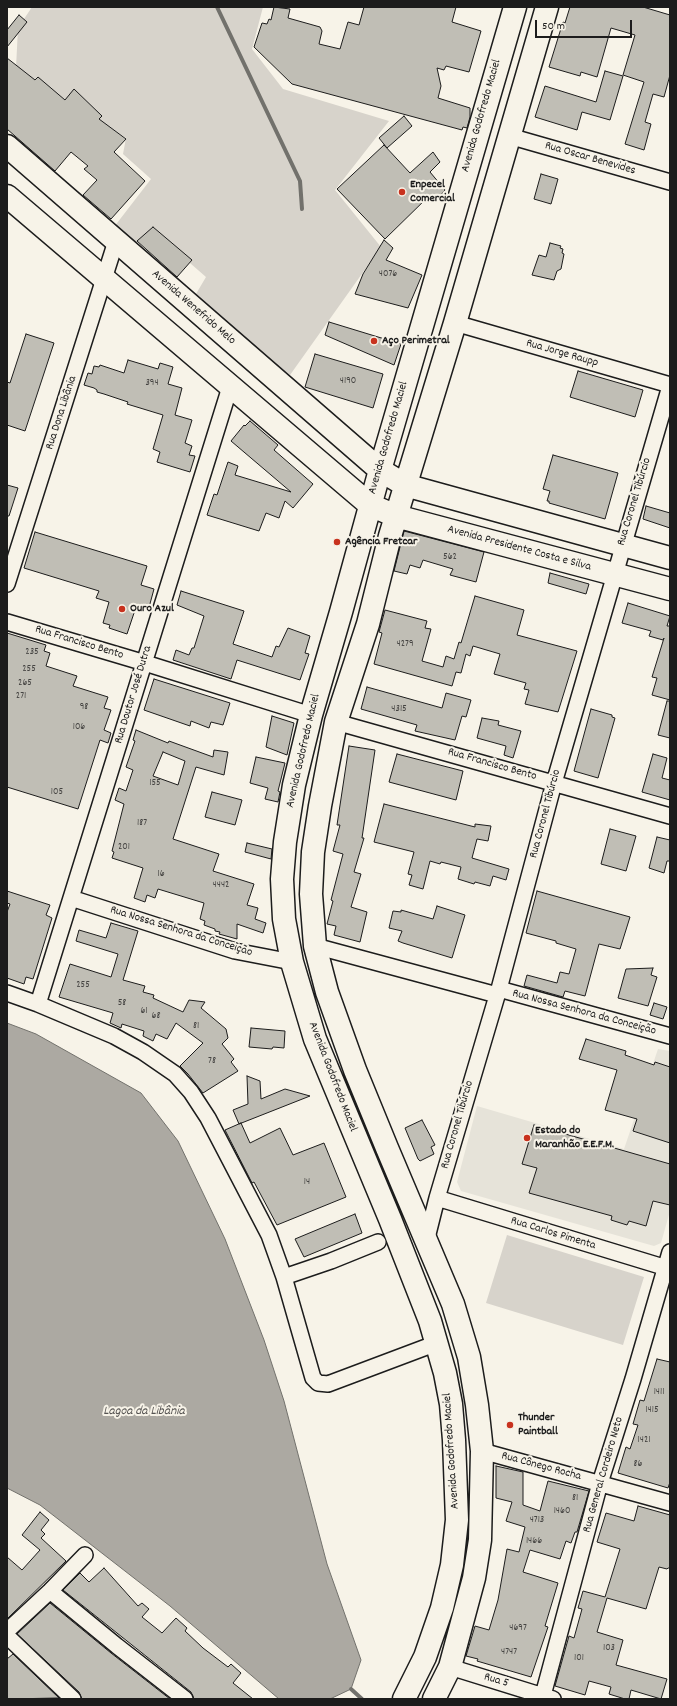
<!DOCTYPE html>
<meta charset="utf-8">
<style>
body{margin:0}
#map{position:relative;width:677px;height:1706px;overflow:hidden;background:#f7f3e8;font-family:Dekko,sans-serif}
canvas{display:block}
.frame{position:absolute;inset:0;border:8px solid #1c1c1c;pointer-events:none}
.scale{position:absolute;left:535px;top:20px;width:97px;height:18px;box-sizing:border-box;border:2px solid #1c1c1c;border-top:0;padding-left:5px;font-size:12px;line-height:14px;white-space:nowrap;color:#1c1c1c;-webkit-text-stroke:3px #f7f3e8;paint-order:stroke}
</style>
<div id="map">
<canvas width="677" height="1706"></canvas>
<div class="frame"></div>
<div class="scale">50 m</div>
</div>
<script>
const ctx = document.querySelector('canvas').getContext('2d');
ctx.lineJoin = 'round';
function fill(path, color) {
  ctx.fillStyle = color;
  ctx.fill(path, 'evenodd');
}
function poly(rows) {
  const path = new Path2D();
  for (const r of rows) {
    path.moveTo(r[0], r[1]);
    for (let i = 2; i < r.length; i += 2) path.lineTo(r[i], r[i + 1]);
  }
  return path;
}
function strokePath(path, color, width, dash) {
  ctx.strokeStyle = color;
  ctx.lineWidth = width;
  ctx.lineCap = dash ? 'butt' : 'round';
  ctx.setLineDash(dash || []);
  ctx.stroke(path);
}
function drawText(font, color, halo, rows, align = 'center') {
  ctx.font = font + ' Dekko,sans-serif';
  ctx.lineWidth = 4;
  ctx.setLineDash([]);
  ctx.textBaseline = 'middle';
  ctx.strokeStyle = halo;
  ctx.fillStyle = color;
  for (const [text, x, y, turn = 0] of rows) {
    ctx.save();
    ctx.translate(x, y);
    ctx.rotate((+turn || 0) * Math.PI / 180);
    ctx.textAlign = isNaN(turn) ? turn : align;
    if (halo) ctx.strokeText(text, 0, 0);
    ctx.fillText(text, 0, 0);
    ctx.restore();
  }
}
fill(poly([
 [658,1049,670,1051,670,1211,661,1243,654,1246,461,1191,457,1182,477,1106,624,1149]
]), '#e6e3d9');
fill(poly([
 [32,7,263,7,252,49,283,89,389,121,335,190,381,247,290,375,193,299,206,277,151,229,135,245,114,227,151,179,123,154,126,138,16,68,18,28],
 [507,1235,644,1277,623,1345,486,1303]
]), '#d7d3cb');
const water = poly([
 [7,1023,36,1034,141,1093,178,1141,225,1239,264,1340,284,1401,327,1564,361,1660,351,1689,330,1699,279,1699,170,1606,40,1505,7,1488,7,1023]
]);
fill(water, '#aca9a2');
strokePath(water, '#72716c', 1);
strokePath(poly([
 [217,7,300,181,302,209],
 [351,1689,362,1699]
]), '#72716c', 4);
const building = poly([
 [274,7,290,9,288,18,320,27,322,31,319,44,340,49,348,22,359,25,364,7,456,7,452,22,481,31,469,72,446,66,444,70,437,68,441,86,438,98,470,108,470,117,467,128,463,127,462,130,292,84,254,47,262,23,267,24,269,19,271,20,274,7],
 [570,7,643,7,670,15,670,75,664,97,653,94,645,122,651,124,644,150,625,144,644,82,623,75,635,35,611,28,597,77,581,72,580,76,549,67,563,22,565,23,570,7],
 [19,15,27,22,7,47,7,30,19,15],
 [7,58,35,80,38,77,65,100,74,89,102,116,99,119,126,139,114,152,145,181,111,219,83,195,97,180,84,169,88,166,71,152,55,171,7,129,7,58],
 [605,71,623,76,610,120,582,112,577,130,535,117,545,86,596,102,605,71],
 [404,116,412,126,387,148,379,138,404,116],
 [384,145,410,173,433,152,440,162,430,172,445,190,436,201,430,195,385,239,337,189,384,145],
 [541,174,558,179,551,204,534,199,541,174],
 [153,227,192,260,177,277,137,241,153,227],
 [384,240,393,248,386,260,422,275,408,308,355,294,363,274,384,240],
 [550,243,561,246,560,248,563,249,562,253,564,254,561,269,557,271,554,280,532,275,539,255,546,257,550,243],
 [329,322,401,344,394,365,325,335,329,322],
 [26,334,54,343,25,431,7,425,7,382,10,383,26,334],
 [315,354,383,374,373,408,305,387,315,354],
 [128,360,158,369,160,363,173,367,168,384,182,388,175,415,192,420,185,443,192,446,189,455,195,456,190,472,157,462,160,452,153,449,163,415,127,404,128,402,104,394,97,392,97,390,94,388,84,385,88,373,92,374,94,366,99,367,100,365,124,373,128,360],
 [578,371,643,390,635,417,570,397,578,371],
 [250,421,278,445,274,450,313,484,293,508,285,501,279,518,266,513,259,531,207,515,214,494,217,495,228,462,238,466,235,475,291,492,231,441,244,425,245,426,250,421],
 [553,455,618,473,605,519,549,503,549,501,547,501,550,491,543,489,553,455],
 [7,485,18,488,9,516,7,516,7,485],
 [646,506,670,513,670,528,643,519,646,506],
 [404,531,484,552,476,582,450,575,453,569,423,560,420,568,410,565,407,574,394,571,404,531],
 [35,532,147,566,141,585,154,589,148,611,136,607,127,634,109,628,110,625,103,623,109,602,96,598,99,591,24,568,35,532],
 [550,573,589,584,586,594,548,583,550,573],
 [181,591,244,611,233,644,272,657,276,646,279,647,288,628,310,636,305,653,309,654,300,680,237,660,231,679,173,660,176,650,189,655,192,648,194,648,204,616,177,605,181,591],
 [475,596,524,610,517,635,577,651,558,712,525,704,529,690,524,689,526,683,494,674,500,654,473,646,470,656,466,654,461,673,456,672,452,686,374,664,382,633,379,632,385,610,427,621,425,628,431,629,422,661,443,667,446,656,454,659,459,642,461,643,475,596],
 [628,603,670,616,667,626,670,626,670,700,652,695,657,678,652,677,664,638,663,640,649,636,651,631,622,623,628,603],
 [7,633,46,645,44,651,50,653,46,666,77,676,73,686,108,697,104,708,111,710,104,730,111,733,108,743,100,740,78,809,7,787,7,633],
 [154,679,230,703,223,725,211,722,209,728,191,721,190,726,144,710,154,679],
 [367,687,442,708,446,693,471,700,466,717,462,716,455,740,415,731,417,725,361,709,367,687],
 [667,701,670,701,670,738,658,735,667,701],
 [591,709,612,715,612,717,615,718,598,778,574,771,591,709],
 [272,716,294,723,287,755,266,747,272,716],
 [482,718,499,721,498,725,521,731,513,758,504,755,506,746,477,738,482,718],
 [136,730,168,743,169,741,213,757,214,750,228,752,224,775,196,767,173,839,219,854,213,871,254,884,247,905,258,908,255,919,266,923,263,933,237,924,237,939,219,934,220,932,215,931,215,929,204,925,205,921,200,919,204,903,158,889,155,898,147,895,145,902,134,898,143,868,112,858,114,852,112,851,124,804,115,800,119,788,126,791,133,770,126,767,135,741,133,740,136,730],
 [163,752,185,761,178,785,153,776,163,752],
 [349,746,375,750,362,838,364,838,354,872,361,874,351,907,367,912,360,942,334,935,336,926,327,924,333,901,331,900,343,854,333,851,340,825,337,825,349,746],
 [397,754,463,771,456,800,389,782,397,754],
 [653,754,667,758,662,778,670,780,670,800,642,792,653,754],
 [256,757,285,763,278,791,280,792,278,802,265,799,268,788,250,783,256,757],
 [212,792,242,800,235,825,205,817,212,792],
 [384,804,475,827,475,824,491,826,488,841,477,839,472,858,509,869,506,880,493,876,490,886,475,882,474,884,458,879,461,867,441,862,440,864,430,861,423,889,409,885,412,875,408,874,414,852,374,842,384,804],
 [610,829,636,836,626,871,601,864,610,829],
 [657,837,670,840,670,861,667,861,664,873,649,868,657,837],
 [247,843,272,849,271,859,245,852,247,843],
 [7,891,50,905,46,915,52,918,33,979,26,977,24,984,7,978,7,912,10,904,7,903,7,891],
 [537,891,630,917,620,949,599,944,585,996,565,991,563,997,524,986,527,975,557,983,560,972,569,974,576,949,556,943,556,941,526,933,537,891],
 [437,906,465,915,452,958,403,943,398,941,402,931,389,928,393,911,401,912,401,910,433,919,437,906],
 [111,923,138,931,123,980,145,986,143,992,154,995,153,998,183,1012,189,1000,205,1002,201,1008,226,1029,228,1038,222,1044,234,1059,231,1062,238,1071,203,1093,188,1074,180,1066,203,1043,176,1023,167,1039,156,1034,153,1041,143,1036,144,1031,122,1024,121,1028,110,1023,113,1013,59,997,70,964,111,977,118,954,76,941,79,930,106,938,111,923],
 [653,968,651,975,657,977,648,1006,618,998,626,969,653,968],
 [654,1003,667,1007,663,1019,650,1015,654,1003],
 [251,1028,285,1031,284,1048,273,1047,272,1049,249,1047,251,1028],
 [586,1039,626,1051,625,1055,654,1065,655,1062,670,1067,670,1143,633,1131,637,1119,605,1110,617,1070,579,1059,586,1039],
 [247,1076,260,1081,261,1099,285,1089,310,1096,239,1124,233,1110,248,1104,247,1076],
 [422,1120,435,1145,431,1147,434,1154,420,1161,418,1159,405,1128,422,1120],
 [241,1123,250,1143,280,1128,293,1155,324,1143,346,1197,277,1225,254,1182,252,1183,225,1130,241,1123],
 [534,1125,670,1164,670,1205,653,1201,646,1226,629,1221,627,1225,611,1220,612,1216,529,1193,537,1168,522,1164,534,1125],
 [355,1214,362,1233,304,1257,295,1239,355,1214],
 [657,1359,670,1362,670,1482,668,1488,618,1473,626,1447,630,1449,638,1425,633,1424,640,1400,644,1401,657,1359],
 [496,1466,523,1472,523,1505,540,1511,548,1481,589,1491,577,1532,575,1532,571,1543,566,1541,560,1559,530,1550,523,1572,558,1583,545,1626,548,1627,531,1677,477,1661,478,1659,466,1656,475,1626,489,1630,498,1600,507,1549,519,1552,525,1527,506,1521,512,1502,496,1498,496,1466],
 [638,1506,670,1515,670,1568,668,1568,667,1569,659,1567,646,1609,607,1598,597,1632,623,1640,616,1665,667,1679,661,1699,631,1690,629,1699,625,1699,609,1694,611,1687,589,1681,585,1695,555,1686,569,1636,574,1638,582,1609,578,1608,583,1591,605,1597,620,1549,597,1542,606,1513,634,1521,638,1506],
 [40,1512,49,1520,41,1530,45,1534,41,1538,66,1561,7,1619,7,1557,22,1570,40,1550,22,1535,40,1512],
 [104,1568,138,1606,142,1603,149,1609,142,1617,162,1633,176,1618,187,1628,185,1631,203,1648,228,1667,231,1664,241,1673,233,1683,253,1699,194,1699,191,1692,63,1590,80,1573,89,1582,104,1568],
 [50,1603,111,1653,170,1699,82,1699,79,1692,17,1634,50,1603],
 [13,1654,59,1698,7,1699,7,1659,13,1654]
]);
fill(building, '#c0beb5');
strokePath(building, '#1c1c1c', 1);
const street = poly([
 [509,136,670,182],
 [455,323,670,385],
 [7,584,116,241],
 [7,622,145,663,311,715],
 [336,722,670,816],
 [71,898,235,951,292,962],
 [315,946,497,995],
 [499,989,670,1036],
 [7,993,38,1004,114,1036,143,1052,175,1074,191,1092,208,1118,269,1235,284,1277,313,1378,318,1383,328,1384,437,1343],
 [38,1004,230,387],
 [437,1198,670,1269],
 [426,1242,437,1198,499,989,554,783,670,386],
 [284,1277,331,1261,378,1242],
 [482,1451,670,1503],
 [50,1591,117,1646,185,1699],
 [7,1631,50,1591,85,1555],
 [7,1636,73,1699],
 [450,1667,553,1699],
 [542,1699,600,1483,633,1379,670,1252]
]);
const primary = poly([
 [7,146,380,470,405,485,412,487,670,558],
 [7,196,370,505,396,516,670,589],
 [404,1699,425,1657,442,1608,452,1565,457,1520,454,1440,451,1404,445,1373,430,1321,390,1219,315,1039,292,962,284,919,282,879,285,842,294,785,311,715,341,612,380,470,515,7],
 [434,1699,450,1667,474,1578,480,1540,482,1451,477,1405,469,1357,453,1304,387,1148,355,1070,327,992,315,946,311,894,313,852,320,806,336,722,368,624,390,536,455,323,547,7]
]);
strokePath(street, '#1c1c1c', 18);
strokePath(primary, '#1c1c1c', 25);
strokePath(street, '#f7f3e8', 15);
strokePath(primary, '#f7f3e8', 22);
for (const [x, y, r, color] of [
 [402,192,4,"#c8321e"],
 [374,341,4,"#c8321e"],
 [337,542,4,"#c8321e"],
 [122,609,4,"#c8321e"],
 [527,1138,4,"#c8321e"],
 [510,1425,4,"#c8321e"]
]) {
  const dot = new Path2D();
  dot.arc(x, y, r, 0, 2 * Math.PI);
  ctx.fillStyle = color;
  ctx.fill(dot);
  strokePath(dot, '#f7f3e8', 1.5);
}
drawText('10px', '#454442', null, [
 ["4076",388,275],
 ["4190",348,382],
 ["394",152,384],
 ["562",450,558],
 ["4279",405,645],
 ["235",32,653],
 ["255",29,670],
 ["265",25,684],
 ["271",21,697],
 ["98",84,708],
 ["4315",399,710],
 ["106",79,728],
 ["155",155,784],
 ["105",57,793],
 ["187",142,824],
 ["201",124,848],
 ["16",161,875],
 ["4442",221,886],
 ["255",83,986],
 ["58",122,1004],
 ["61",144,1012],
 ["68",156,1017],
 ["81",196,1027],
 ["78",212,1062],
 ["14",307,1183],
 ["1411",659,1393],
 ["1415",652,1411],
 ["1421",644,1441],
 ["86",638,1465],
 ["81",575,1499],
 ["1460",562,1512],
 ["4713",537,1521],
 ["1466",534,1542],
 ["4697",518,1629],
 ["103",609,1649],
 ["4747",509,1653],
 ["101",579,1659]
]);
drawText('12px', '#1c1c1c', '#f7f3e8', [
 ["Avenida Godofredo Maciel",482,116,-74],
 ["Rua Oscar Benevides",590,159,16],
 ["Avenida Wenefrido Melo",193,308,41],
 ["Rua Jorge Raupp",562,354,16],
 ["Rua Dona Libânia",62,413,-72],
 ["Avenida Godofredo Maciel",389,438,-74],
 ["Rua Coronel Tibúrcio",635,502,-73],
 ["Avenida Presidente Costa e Silva",519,549,15],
 ["Rua Francisco Bento",79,643,17],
 ["Rua Doutor José Dutra",134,695,-73],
 ["Avenida Godofredo Maciel",304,751,-77],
 ["Rua Francisco Bento",492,765,16],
 ["Rua Coronel Tibúrcio",546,814,-75],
 ["Rua Nossa Senhora da Conceição",181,932,17],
 ["Rua Nossa Senhora da Conceição",584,1013,15],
 ["Avenida Godofredo Maciel",332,1077,69],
 ["Rua Coronel Tibúrcio",458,1125,-74],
 ["Rua Carlos Pimenta",553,1234,17],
 ["Avenida Godofredo Maciel",452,1451,-94],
 ["Rua Cônego Rocha",541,1467,15],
 ["Rua General Cordeiro Neto",604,1475,-74],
 ["Rua 5",496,1681,17]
]);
drawText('bold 12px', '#1c1c1c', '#f7f3e8', [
 ["Enpecel",410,185],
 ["Comercial",410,199],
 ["Aço Perimetral",382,341],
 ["Agência Fretcar",345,542],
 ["Ouro Azul",130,609],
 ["Estado do",535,1131],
 ["Maranhão E.E.F.M.",535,1145],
 ["Thunder",518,1418],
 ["Paintball",518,1432]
], 'left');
drawText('italic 13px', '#565452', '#f7f3e8', [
 ["Lagoa da Libânia",144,1412]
]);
</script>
